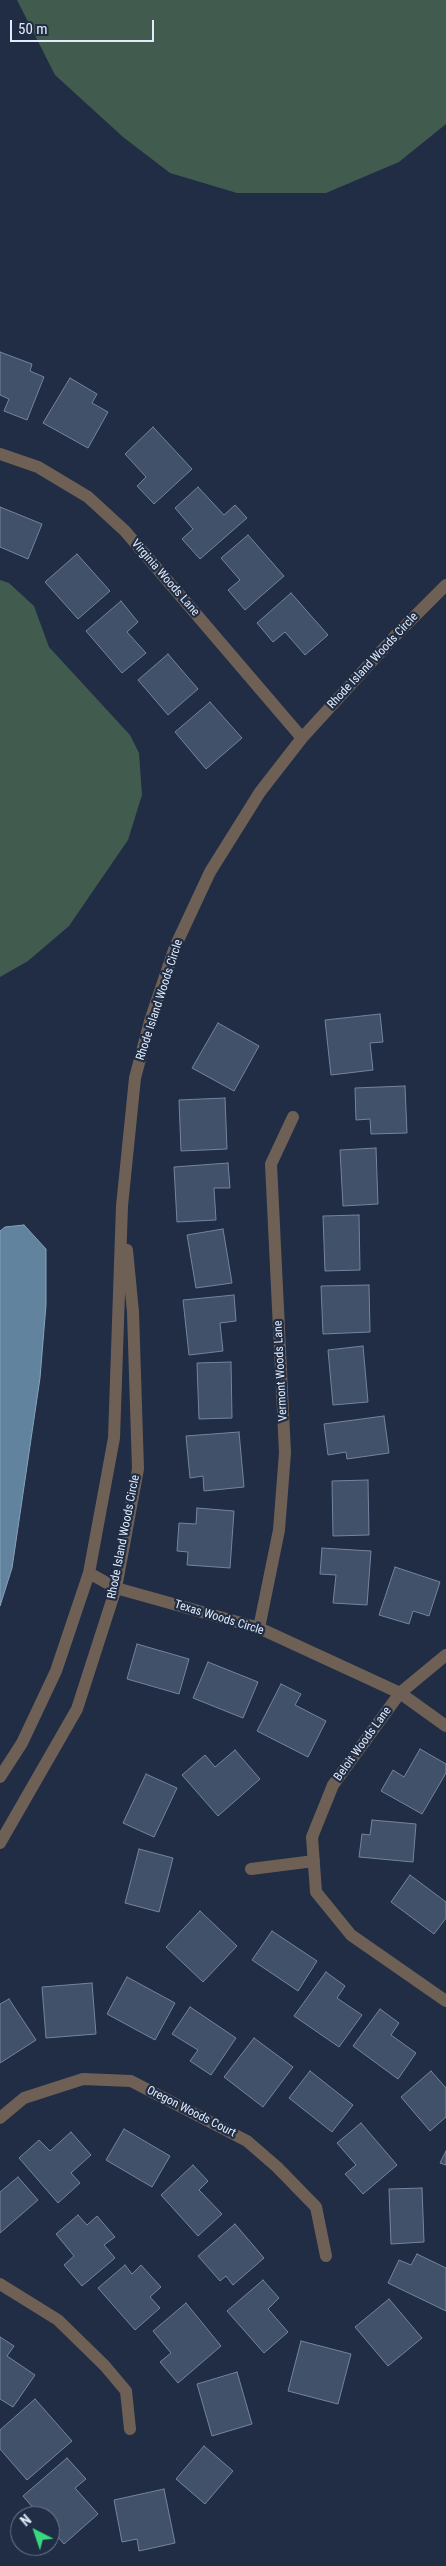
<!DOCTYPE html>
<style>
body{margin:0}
#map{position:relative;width:446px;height:2566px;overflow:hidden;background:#202d45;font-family:"Roboto Condensed",sans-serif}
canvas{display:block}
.north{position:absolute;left:10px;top:2506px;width:50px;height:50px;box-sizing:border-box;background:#202d45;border:1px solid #6d798d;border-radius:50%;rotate:319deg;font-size:14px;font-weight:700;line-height:20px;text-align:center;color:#e1ebfa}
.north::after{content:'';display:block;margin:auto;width:18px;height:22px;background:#39d87f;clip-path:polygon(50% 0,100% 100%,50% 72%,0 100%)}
.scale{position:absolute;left:10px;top:20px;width:144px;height:22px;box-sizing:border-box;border:2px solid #e1ebfa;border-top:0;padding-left:6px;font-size:15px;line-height:18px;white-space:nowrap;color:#e1ebfa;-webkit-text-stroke:4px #202d45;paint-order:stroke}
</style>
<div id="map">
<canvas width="446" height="2566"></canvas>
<div class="north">N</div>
<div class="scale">50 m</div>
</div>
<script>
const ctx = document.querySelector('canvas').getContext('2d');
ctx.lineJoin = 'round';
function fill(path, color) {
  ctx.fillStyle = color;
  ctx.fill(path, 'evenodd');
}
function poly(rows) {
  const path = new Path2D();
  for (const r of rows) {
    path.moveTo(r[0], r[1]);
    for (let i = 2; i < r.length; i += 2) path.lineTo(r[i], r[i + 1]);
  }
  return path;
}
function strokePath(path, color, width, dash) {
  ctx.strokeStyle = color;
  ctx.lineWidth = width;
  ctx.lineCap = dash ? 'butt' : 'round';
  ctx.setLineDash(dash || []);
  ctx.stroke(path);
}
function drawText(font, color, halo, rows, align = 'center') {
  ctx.font = font + ' "Roboto Condensed",sans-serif';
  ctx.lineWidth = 4.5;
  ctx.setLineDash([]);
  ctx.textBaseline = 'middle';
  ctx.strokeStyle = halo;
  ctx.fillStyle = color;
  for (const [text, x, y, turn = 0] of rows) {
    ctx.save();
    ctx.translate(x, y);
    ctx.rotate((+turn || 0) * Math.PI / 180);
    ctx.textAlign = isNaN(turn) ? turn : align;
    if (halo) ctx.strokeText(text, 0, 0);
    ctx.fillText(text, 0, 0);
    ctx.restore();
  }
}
fill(poly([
 [17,0,446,0,446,124,399,162,326,193,237,193,170,173,123,137,55,75],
 [0,580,9,583,34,606,49,647,130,735,139,753,142,795,128,840,69,926,28,961,0,977]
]), '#415b4f');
const water = poly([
 [24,1225,46,1249,46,1305,40,1378,12,1568,0,1606,0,1231,5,1227,24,1225]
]);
fill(water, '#61839e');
strokePath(water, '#87a2ba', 1);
const building = poly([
 [0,352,32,364,30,371,44,377,27,420,4,411,9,399,0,395,0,352],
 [70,378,97,394,92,403,108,412,88,448,43,423,70,378],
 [153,427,192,469,154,504,137,486,146,477,125,454,153,427],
 [198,487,224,515,235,505,247,518,200,559,182,539,193,529,175,508,198,487],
 [0,507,42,524,28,559,0,547,0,507],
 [248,535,284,576,245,610,228,590,240,580,221,558,248,535],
 [77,554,110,591,78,619,45,582,77,554],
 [291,593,328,635,305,655,285,632,273,642,257,623,291,593],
 [121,601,138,622,127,632,146,653,122,673,86,631,121,601],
 [168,654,198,689,168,715,138,680,168,654],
 [210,702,242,738,206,769,175,732,210,702],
 [380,1014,383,1042,370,1043,373,1070,331,1075,325,1020,380,1014],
 [218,1023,259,1046,234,1091,192,1068,218,1023],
 [405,1086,407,1133,371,1134,370,1119,356,1120,355,1088,405,1086],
 [225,1098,227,1149,181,1151,179,1100,225,1098],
 [376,1148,378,1204,343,1206,340,1150,376,1148],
 [228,1163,230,1188,214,1188,216,1220,177,1222,174,1167,228,1163],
 [359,1215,360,1270,325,1271,323,1216,359,1215],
 [223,1229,232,1283,196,1288,187,1235,223,1229],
 [369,1285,370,1332,323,1334,321,1286,369,1285],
 [234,1295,236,1321,220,1323,223,1351,189,1355,183,1300,234,1295],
 [363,1346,368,1402,333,1405,328,1350,363,1346],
 [231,1362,232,1418,199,1419,197,1363,231,1362],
 [384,1416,389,1453,347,1459,346,1452,328,1455,324,1424,384,1416],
 [239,1432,244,1487,204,1491,203,1476,190,1478,186,1436,239,1432],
 [368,1480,369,1535,333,1536,332,1481,368,1480],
 [197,1508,234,1511,230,1568,187,1565,188,1552,177,1551,179,1523,196,1524,197,1508],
 [322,1548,371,1551,367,1605,333,1603,336,1575,320,1574,322,1548],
 [395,1567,440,1582,429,1616,413,1611,409,1624,379,1615,395,1567],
 [137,1644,189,1659,179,1694,127,1679,137,1644],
 [208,1662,258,1682,243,1718,193,1698,208,1662],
 [281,1684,301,1694,295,1705,326,1721,308,1757,257,1731,281,1684],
 [420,1749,446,1764,446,1773,422,1814,381,1791,393,1770,404,1777,420,1749],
 [235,1750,260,1779,218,1816,182,1775,205,1755,215,1767,235,1750],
 [146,1774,177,1788,154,1837,123,1823,146,1774],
 [372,1820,416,1824,413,1862,359,1857,362,1834,370,1835,372,1820],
 [139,1849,173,1858,159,1912,125,1903,139,1849],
 [410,1875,446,1902,446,1918,434,1934,391,1902,410,1875],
 [200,1911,237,1946,203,1982,166,1947,200,1911],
 [272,1931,317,1961,298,1991,252,1960,272,1931],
 [326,1972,345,1986,337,1998,362,2015,339,2047,294,2016,326,1972],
 [127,1977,175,2003,155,2040,107,2014,127,1977],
 [92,1983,96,2034,46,2038,42,1987,92,1983],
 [9,1999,36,2040,0,2063,0,2004,9,1999],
 [190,2007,236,2038,211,2075,190,2061,198,2050,172,2034,190,2007],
 [380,2009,399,2023,391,2035,416,2053,398,2079,353,2046,380,2009],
 [254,2038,293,2067,263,2107,224,2077,254,2038],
 [310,2071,353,2105,332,2132,289,2098,310,2071],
 [431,2071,446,2088,446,2117,430,2131,401,2097,431,2071],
 [361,2123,397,2165,363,2194,345,2174,356,2165,337,2143,361,2123],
 [124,2129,170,2156,152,2187,106,2160,124,2129],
 [71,2132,91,2155,71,2173,80,2183,58,2203,19,2158,39,2140,50,2151,71,2132],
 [446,2151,446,2165,440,2163,446,2151],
 [193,2165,208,2181,199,2190,222,2214,198,2236,161,2195,193,2165],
 [18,2177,38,2200,0,2233,0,2192,18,2177],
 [422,2188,424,2242,391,2244,389,2189,422,2188],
 [78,2215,87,2225,97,2216,115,2237,104,2245,115,2258,82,2286,64,2265,74,2256,56,2234,78,2215],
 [235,2224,264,2258,233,2285,226,2276,220,2281,198,2256,235,2224],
 [417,2254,446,2268,446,2311,388,2283,399,2260,411,2265,417,2254],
 [125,2265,132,2274,141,2265,161,2287,150,2297,160,2308,135,2330,98,2288,125,2265],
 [263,2280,279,2298,268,2309,288,2332,264,2353,227,2311,263,2280],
 [389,2299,422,2338,388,2366,355,2327,389,2299],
 [186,2303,221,2346,178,2383,160,2362,171,2353,153,2331,186,2303],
 [0,2337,14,2346,7,2356,35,2375,13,2407,0,2399,0,2337],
 [301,2341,351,2354,338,2404,288,2391,301,2341],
 [237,2372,252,2424,212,2436,197,2384,237,2372],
 [35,2399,72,2441,27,2480,0,2449,0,2430,35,2399],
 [204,2446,233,2471,205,2504,176,2479,204,2446],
 [67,2458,86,2479,75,2488,98,2514,64,2544,50,2528,50,2516,40,2516,23,2496,67,2458],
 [164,2489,175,2543,139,2551,137,2539,122,2542,114,2500,164,2489]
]);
fill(building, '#42516a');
strokePath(building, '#7484a0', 1);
strokePath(poly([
 [0,454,38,467,88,497,125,531,302,738],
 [89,1573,116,1588,259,1628,400,1693,446,1726],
 [259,1628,279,1530,285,1453,271,1164,293,1117],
 [446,1655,400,1693,333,1785,312,1837,316,1892,351,1935,446,2001],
 [0,1777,22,1743,56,1671,89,1573,114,1438,122,1206,135,1078,150,1021,175,947,210,872,260,792,302,738,396,635,446,585],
 [0,1843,77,1709,116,1588,138,1469,133,1312,127,1250],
 [251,1869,314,1861],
 [0,2118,24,2098,83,2079,131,2081,247,2141,277,2167,316,2207,326,2256],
 [0,2284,58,2320,105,2366,126,2391,130,2429]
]), '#6f6056', 12);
drawText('12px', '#e1ebfa', '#202d45', [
 ["Virginia Woods Lane",165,578,49],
 ["Rhode Island Woods Circle",373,661,-47],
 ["Rhode Island Woods Circle",160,1000,-72],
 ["Vermont Woods Lane",281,1371,-93],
 ["Rhode Island Woods Circle",124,1537,-79],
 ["Texas Woods Circle",219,1618,17],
 ["Beloit Woods Lane",363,1744,-54],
 ["Oregon Woods Court",191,2112,27]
]);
</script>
